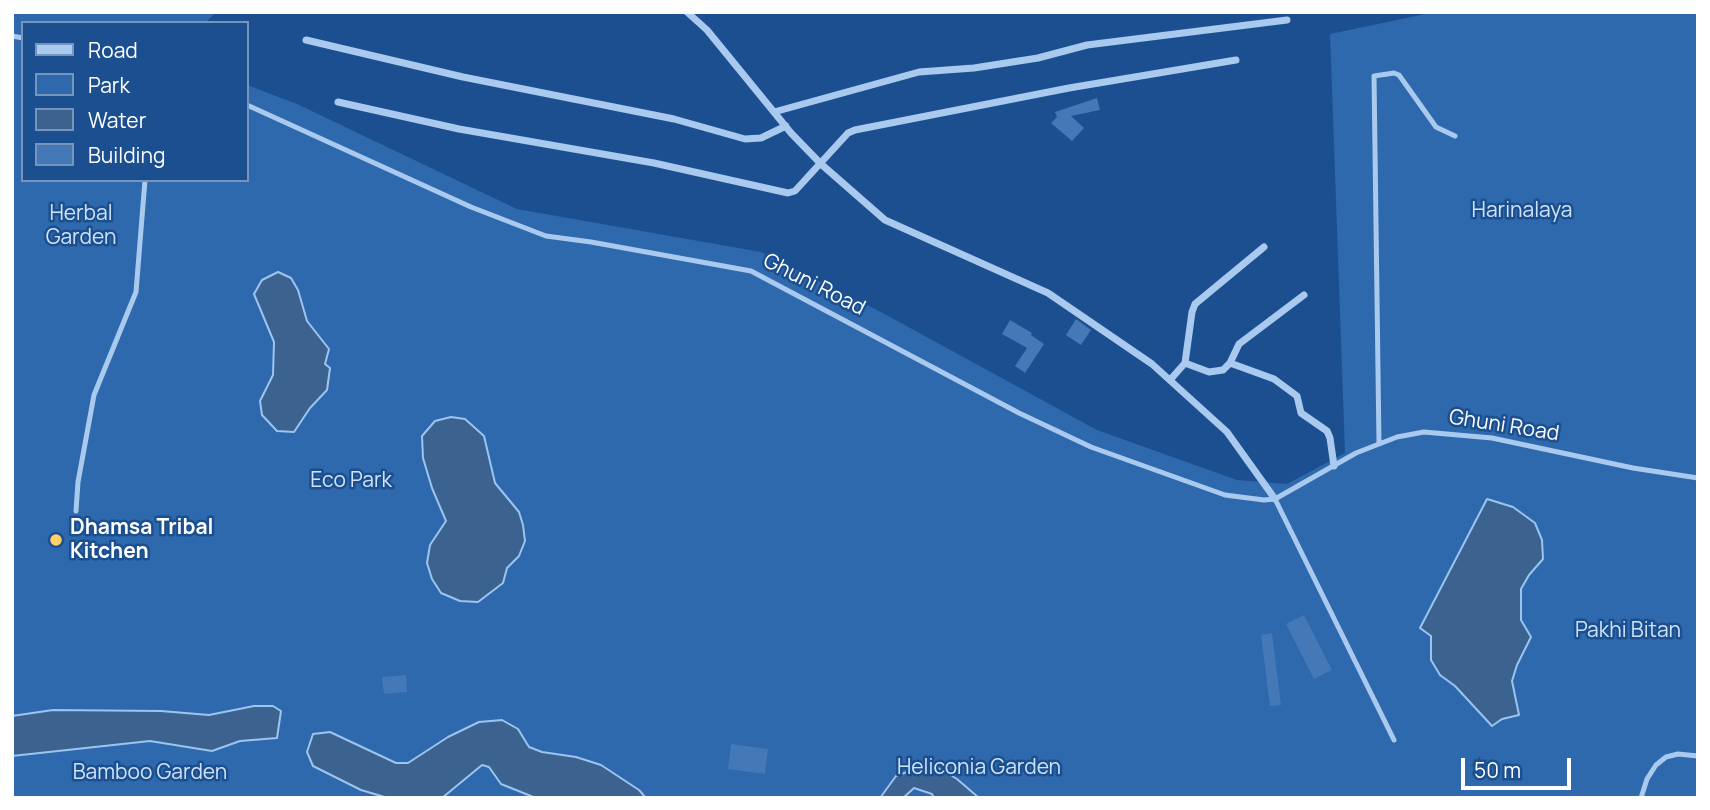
<!DOCTYPE html>
<style>
body{margin:0}
#map{position:relative;width:1710px;height:810px;overflow:hidden;background:#1b4f8f;font-family:Manrope,sans-serif}
canvas{display:block}
.frame{position:absolute;inset:0;border:14px solid #fff;pointer-events:none}
.legend{position:absolute;left:21px;top:21px;width:228px;height:161px;box-sizing:border-box;background:#1b4f8f;border:2px solid #7695bc;margin:0;padding:9px 12px;list-style:none;font-size:21px;color:#fff}
.legend li{display:flex;align-items:center;gap:14px;height:35px}
.legend b{width:35px;border:2px solid #7695bc}
.scale{position:absolute;left:1461px;top:758px;width:110px;height:32px;box-sizing:border-box;border:4px solid #fff;border-top:0;padding-left:9px;font-size:21px;line-height:24px;white-space:nowrap;color:#fff;-webkit-text-stroke:5px #1b4f8f;paint-order:stroke}
</style>
<div id="map">
<canvas width="1710" height="810"></canvas>
<div class="frame"></div>
<ul class="legend">
<li><b style="height:9px;background:#a9c9ee"></b>Road</li>
<li><b style="height:19px;background:#2e69ad"></b>Park</li>
<li><b style="height:19px;background:#3c6290"></b>Water</li>
<li><b style="height:19px;background:#4478b7"></b>Building</li>
</ul>
<div class="scale">50 m</div>
</div>
<script>
const ctx = document.querySelector('canvas').getContext('2d');
ctx.lineJoin = 'round';
function fill(path, color) {
  ctx.fillStyle = color;
  ctx.fill(path, 'evenodd');
}
function poly(rows) {
  const path = new Path2D();
  for (const r of rows) {
    path.moveTo(r[0], r[1]);
    for (let i = 2; i < r.length; i += 2) path.lineTo(r[i], r[i + 1]);
  }
  return path;
}
function strokePath(path, color, width, dash) {
  ctx.strokeStyle = color;
  ctx.lineWidth = width;
  ctx.lineCap = dash ? 'butt' : 'round';
  ctx.setLineDash(dash || []);
  ctx.stroke(path);
}
function drawText(font, color, halo, rows, align = 'center') {
  ctx.font = font + ' Manrope,sans-serif';
  ctx.lineWidth = 5;
  ctx.setLineDash([]);
  ctx.textBaseline = 'middle';
  ctx.strokeStyle = halo;
  ctx.fillStyle = color;
  for (const [text, x, y, turn = 0] of rows) {
    ctx.save();
    ctx.translate(x, y);
    ctx.rotate((+turn || 0) * Math.PI / 180);
    ctx.textAlign = isNaN(turn) ? turn : align;
    if (halo) ctx.strokeText(text, 0, 0);
    ctx.fillText(text, 0, 0);
    ctx.restore();
  }
}
fill(poly([
 [12,12,216,12,205,23,23,23,23,180,247,180,247,85,297,104,517,209,761,252,879,311,1097,430,1237,480,1287,484,1345,453,1330,34,1435,12,1698,12,1698,798,12,798]
]), '#2e69ad');
const water = poly([
 [278,272,291,278,298,290,307,321,329,349,325,364,330,368,327,390,310,408,294,432,277,431,262,415,260,401,273,375,274,342,254,294,262,280,278,272],
 [451,417,465,419,484,436,495,483,519,512,523,525,525,541,519,556,507,568,503,583,478,602,460,601,441,593,432,579,427,563,430,545,446,521,432,488,423,458,422,436,435,421,451,417],
 [1487,499,1513,507,1535,523,1542,540,1543,559,1529,575,1521,589,1521,620,1531,637,1517,665,1512,681,1519,715,1502,719,1492,726,1455,686,1440,675,1431,660,1431,636,1420,628,1487,499],
 [254,706,273,706,281,711,277,738,240,741,212,751,150,741,12,756,12,716,53,710,161,711,209,715,254,706],
 [502,720,518,729,529,747,542,752,576,757,601,765,639,790,646,798,536,798,501,784,489,767,482,765,442,798,388,798,361,790,313,766,307,752,313,734,330,732,396,763,408,763,448,737,479,722,502,720],
 [918,768,938,768,957,779,979,798,934,798,932,794,914,788,903,798,880,798,896,776,918,768]
]);
fill(water, '#3c6290');
strokePath(water, '#9cc4f0', 2);
fill(poly([
 [1097,98,1100,110,1071,116,1084,128,1072,141,1051,123,1057,117,1055,112],
 [1076,319,1091,330,1081,345,1066,335],
 [1010,320,1032,333,1031,335,1044,344,1025,373,1015,366,1027,348,1002,334],
 [1304,615,1332,670,1314,679,1286,624],
 [1272,633,1281,705,1270,706,1261,635],
 [406,675,407,692,384,694,382,677],
 [731,744,768,749,765,774,728,769]
]), '#4478b7');
strokePath(poly([
 [12,36,23,38],
 [247,105,471,207,546,236,591,242,751,271,1019,413,1091,447,1225,495,1264,500,1275,499,1356,453,1397,437,1424,432,1492,438,1633,468,1698,478],
 [1379,444,1374,76,1394,73,1399,75,1436,127,1455,136],
 [1275,499,1394,740],
 [76,511,78,482,94,395,136,292,145,180],
 [1641,798,1647,779,1656,765,1666,757,1678,754,1698,756]
]), '#a9c9ee', 5);
strokePath(poly([
 [687,12,707,30,791,133,821,164,885,220,1048,293,1152,364,1227,432,1275,499],
 [306,40,463,77,674,119,745,139,761,138,786,126],
 [338,102,459,129,654,163,788,193,795,191,848,133,855,130,1069,88,1236,60],
 [774,112,919,72,974,68,1038,58,1087,45,1287,20],
 [1185,363,1209,372,1223,370,1230,363,1239,344,1304,295],
 [1230,363,1274,379,1297,396,1301,413,1327,431,1330,438,1334,466],
 [1170,380,1185,363,1192,312,1195,304,1264,247]
]), '#a9c9ee', 7);
for (const [x, y, r, color] of [
 [56,540,7,"#ffd166"]
]) {
  const dot = new Path2D();
  dot.arc(x, y, r, 0, 2 * Math.PI);
  ctx.fillStyle = color;
  ctx.fill(dot);
  strokePath(dot, '#1b4f8f', 2.5);
}
drawText('21px', '#cfe3fa', '#1b4f8f', [
 ["Harinalaya",1522,211],
 ["Herbal",81,214],
 ["Garden",81,238],
 ["Eco Park",351,481],
 ["Pakhi Bitan",1628,631],
 ["Heliconia Garden",979,768],
 ["Bamboo Garden",150,773]
]);
drawText('21px', '#fff', '#1b4f8f', [
 ["Ghuni Road",814,285,27],
 ["Ghuni Road",1504,426,9]
]);
drawText('bold 21px', '#fff', '#1b4f8f', [
 ["Dhamsa Tribal",70,528],
 ["Kitchen",70,552]
], 'left');
</script>
